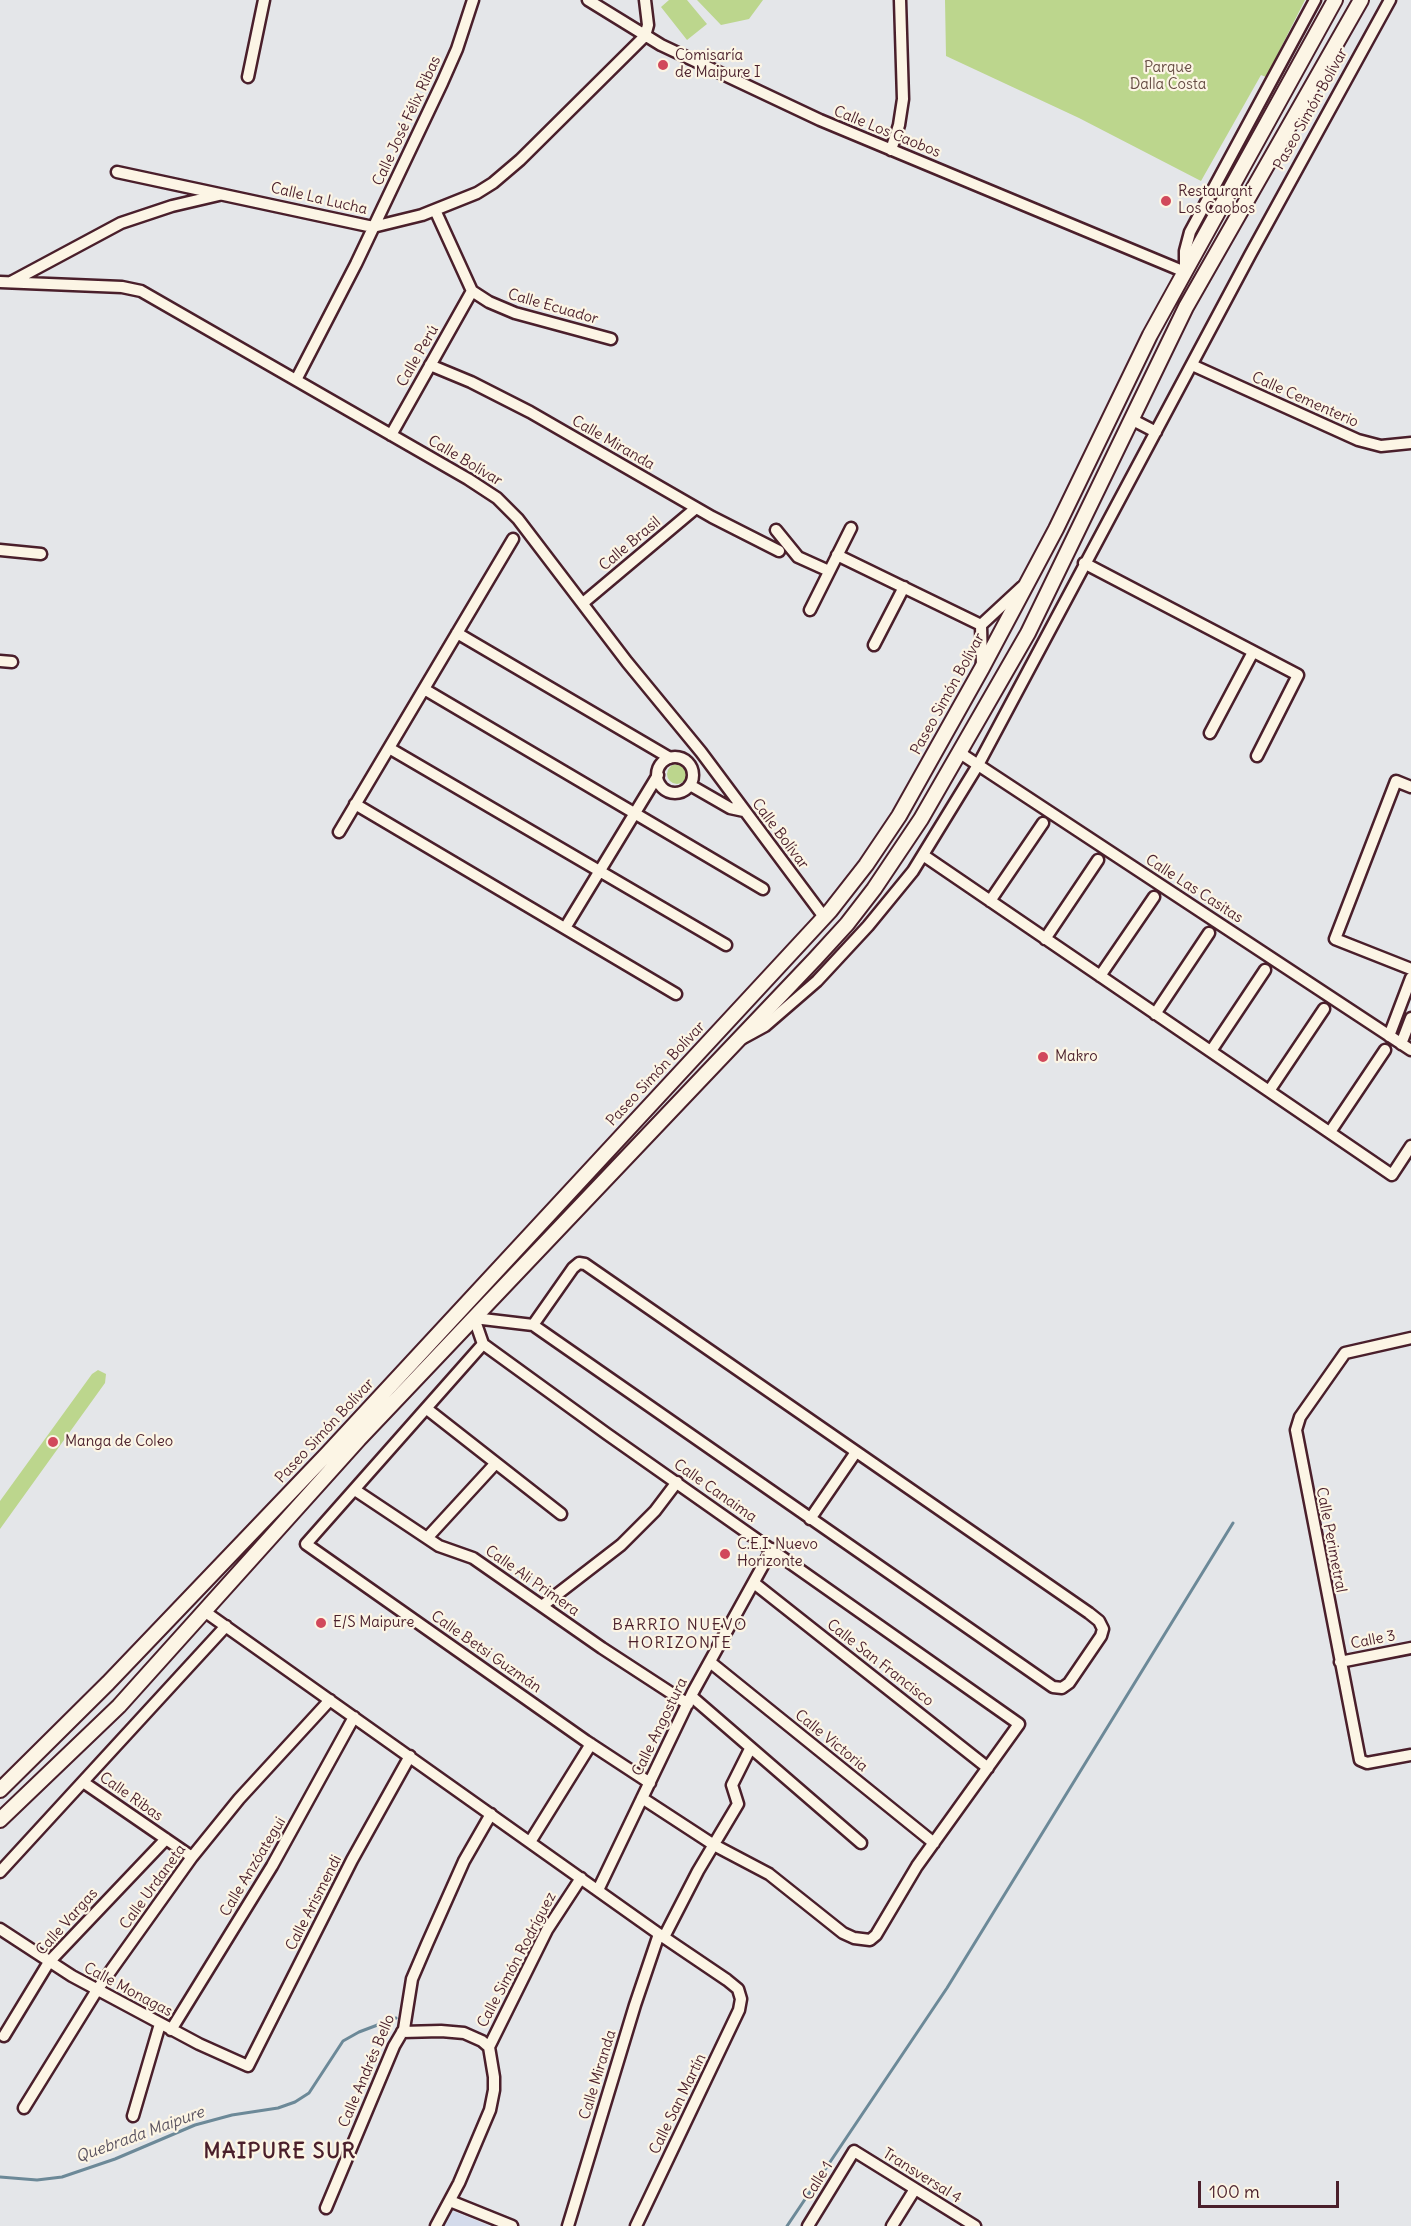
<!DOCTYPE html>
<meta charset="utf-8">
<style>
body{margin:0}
#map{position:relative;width:1411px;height:2226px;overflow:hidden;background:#e4e6e9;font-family:Delius,sans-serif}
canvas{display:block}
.scale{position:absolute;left:1198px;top:2181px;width:141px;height:27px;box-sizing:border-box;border:3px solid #4a1f2b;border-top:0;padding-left:8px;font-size:18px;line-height:21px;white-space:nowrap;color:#4a1f2b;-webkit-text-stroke:4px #fcf5e5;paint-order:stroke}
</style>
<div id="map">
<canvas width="1411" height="2226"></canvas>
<div class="scale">100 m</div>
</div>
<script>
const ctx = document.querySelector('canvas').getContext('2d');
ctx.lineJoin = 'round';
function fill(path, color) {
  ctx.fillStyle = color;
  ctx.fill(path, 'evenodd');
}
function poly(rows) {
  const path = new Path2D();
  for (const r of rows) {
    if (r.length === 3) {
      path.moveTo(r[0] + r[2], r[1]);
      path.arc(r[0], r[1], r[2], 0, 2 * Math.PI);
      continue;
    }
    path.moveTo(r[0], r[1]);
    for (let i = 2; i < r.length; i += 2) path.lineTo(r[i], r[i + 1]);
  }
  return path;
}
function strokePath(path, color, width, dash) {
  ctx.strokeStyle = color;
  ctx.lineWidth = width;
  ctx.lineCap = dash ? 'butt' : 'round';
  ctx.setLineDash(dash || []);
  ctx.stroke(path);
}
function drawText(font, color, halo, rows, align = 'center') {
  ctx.font = font + ' Delius,sans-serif';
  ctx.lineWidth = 4.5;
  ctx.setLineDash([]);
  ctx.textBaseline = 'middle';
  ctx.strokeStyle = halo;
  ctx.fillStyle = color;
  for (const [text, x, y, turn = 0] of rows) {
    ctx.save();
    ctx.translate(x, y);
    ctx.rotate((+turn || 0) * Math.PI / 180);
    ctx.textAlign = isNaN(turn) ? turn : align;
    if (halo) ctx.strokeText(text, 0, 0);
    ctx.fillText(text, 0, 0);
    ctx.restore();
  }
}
fill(poly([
 [452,2211,453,2211,490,2226,443,2226]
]), '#d4dbeb');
fill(poly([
 [669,0,687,0,707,24,687,40,661,7],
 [697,0,763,0,749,19,721,25],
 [945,0,1305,0,1266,77,1261,75,1201,181,1079,118,946,56],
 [677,774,10],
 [98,1370,106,1374,105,1383,0,1529,0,1501,92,1374]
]), '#bcd68d');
strokePath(poly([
 [0,2177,37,2180,62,2177,115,2159,195,2125,232,2115,278,2108,295,2102,309,2093,343,2041,359,2032,396,2018],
 [787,2226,947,1988,1233,1523]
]), '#6c8998', 3);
const minor = poly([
 [588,0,661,45,820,120,1185,272,1185,251,1190,232,1315,0],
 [248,77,264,0],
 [891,150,899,125,903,99,900,0],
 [117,172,373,227,422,215,477,193,493,183,520,160,645,36,648,25,645,0],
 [435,210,472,291,489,302,515,313,611,339],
 [0,282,122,287,141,291,468,479,497,498,518,519,627,662,701,752,824,917],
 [11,282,121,223,172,206,219,195],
 [430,365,471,382,530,412,712,517,779,551],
 [1192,365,1358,440,1381,446,1411,443],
 [296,380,356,264,442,83,457,49,473,0],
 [1131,419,1156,432],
 [391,435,472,291],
 [776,530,798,557,829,571],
 [0,550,41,554],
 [837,555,981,625],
 [1084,563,1298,675,1257,756],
 [583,603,696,508],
 [810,610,851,528],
 [981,625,1022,587],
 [981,625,982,666],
 [457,633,670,758],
 [874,645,904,587],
 [0,661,12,662],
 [424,689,763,889],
 [1210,733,1253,652],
 [389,748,726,945],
 [960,753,1411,1050],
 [675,775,18],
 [690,785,730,808,744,811],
 [1411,787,1396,781,1335,939,1411,969],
 [355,804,676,994],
 [339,832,513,539],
 [923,855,1392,1175,1411,1146],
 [990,901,1043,823],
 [565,928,658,775],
 [1045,939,1098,860],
 [1100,976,1154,897],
 [1155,1014,1209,933],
 [1389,1036,1411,978],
 [743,1038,765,1026,817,981,868,926,913,871,978,765,1250,255,1390,0],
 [1401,1044,1411,1018],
 [1211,1051,1265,970],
 [1269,1091,1324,1009],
 [1330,1132,1385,1050],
 [533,1325,573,1268,579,1263,585,1264,1089,1613,1099,1621,1103,1629,1101,1636,1069,1683,1062,1688,1053,1687,533,1325,474,1318,483,1344,607,1434,1019,1724,917,1866,876,1935,870,1940,854,1938,843,1933,769,1874,714,1845,642,1798],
 [1411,1338,1345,1353,1300,1417,1296,1430,1360,1760,1367,1763,1411,1755],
 [483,1344,306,1544,586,1741,650,1783],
 [427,1409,561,1514],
 [355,1490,439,1546,473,1558,602,1648,688,1704],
 [810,1519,856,1452],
 [427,1538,495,1464],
 [754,1583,988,1768],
 [542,1606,621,1545,655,1511,677,1482],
 [204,1611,659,1934,727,1980,738,1989,741,1999,739,2010,636,2226],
 [710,1662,934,1843],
 [1340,1662,1411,1648],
 [691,1696,861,1843],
 [83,1782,192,1857],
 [530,1842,591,1744],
 [0,1872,226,1626],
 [598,1890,693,1692,772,1549],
 [0,1929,72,1976,199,2044,248,2066,352,1860,410,1756],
 [664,1937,698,1871,738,1804,732,1785,750,1749],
 [171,2030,272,1866,354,1717],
 [402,2032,441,2031,464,2033,482,2041,489,2047],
 [4,2036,49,1962,166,1839],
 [24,2108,97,1990,192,1857,239,1799,330,1700],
 [133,2116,160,2024],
 [450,2201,512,2226],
 [326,2208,394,2046,404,2029,412,1979,427,1944,464,1861,491,1814],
 [436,2226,459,2183,490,2110,494,2090,494,2077,489,2047,547,1930,581,1878],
 [568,2226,635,2005,659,1934],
 [808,2226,854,2151,975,2226],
 [892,2226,915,2189]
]);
const major = poly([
 [0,1790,108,1683,327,1454,830,911,866,865,899,816,982,668,1056,529,1150,335,1335,0],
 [0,1820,119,1706,359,1439,815,959,847,924,874,889,921,819,1028,633,1186,307,1361,0]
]);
strokePath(minor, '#4a1f2b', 15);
strokePath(major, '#4a1f2b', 18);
strokePath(minor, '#fcf5e5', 10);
strokePath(major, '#fcf5e5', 14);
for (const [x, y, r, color] of [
 [663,65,6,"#d1495b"],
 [1166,201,6,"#d1495b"],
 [1043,1057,6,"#d1495b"],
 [53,1442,6,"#d1495b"],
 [725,1554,6,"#d1495b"],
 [321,1623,6,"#d1495b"]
]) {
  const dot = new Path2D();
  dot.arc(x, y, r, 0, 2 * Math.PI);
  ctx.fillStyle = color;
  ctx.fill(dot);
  strokePath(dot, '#fcf5e5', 2);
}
drawText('15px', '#4a1f2b', '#fcf5e5', [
 ["Comisaría",675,56],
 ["de Maipure I",675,73],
 ["Restaurant",1178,192],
 ["Los Caobos",1178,209],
 ["Makro",1055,1057],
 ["Manga de Coleo",65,1442],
 ["C.E.I. Nuevo",737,1545],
 ["Horizonte",737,1562],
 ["E/S Maipure",333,1623]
], 'left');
drawText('15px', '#664d44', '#fcf5e5', [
 ["Parque",1168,68],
 ["Dalla Costa",1168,85]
]);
drawText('15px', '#4a1f2b', '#fcf5e5', [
 ["Paseo Simón Bolívar",1311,109,-61],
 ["Calle José Félix Ribas",407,121,-65],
 ["Calle Los Caobos",887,132,22],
 ["Calle La Lucha",319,199,13],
 ["Calle Ecuador",553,307,16],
 ["Calle Perú",418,356,-60],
 ["Calle Cementerio",1305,400,24],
 ["Calle Miranda",613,443,30],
 ["Calle Bolívar",465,461,31],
 ["Calle Brasil",630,544,-40],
 ["Paseo Simón Bolívar",948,694,-61],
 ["Calle Bolívar",780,834,53],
 ["Calle Las Casitas",1194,889,33],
 ["Paseo Simón Bolívar",656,1074,-47],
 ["Paseo Simón Bolívar",325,1431,-47],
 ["Calle Canaima",715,1491,35],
 ["Calle Perimetral",1331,1540,79],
 ["Calle Ali Primera",532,1581,35],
 ["Calle 3",1373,1640,-11],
 ["Calle Betsi Guzmán",486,1652,35],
 ["Calle San Francisco",880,1663,38],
 ["Calle Angostura",660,1727,-64],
 ["Calle Victoria",831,1741,39],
 ["Calle Ribas",131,1797,35],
 ["Calle Anzóategui",253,1867,-59],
 ["Calle Urdaneta",153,1887,-54],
 ["Calle Arismendi",314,1903,-63],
 ["Calle Vargas",67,1922,-48],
 ["Calle Simón Rodríguez",517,1960,-62],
 ["Calle Monagas",128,1990,28],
 ["Calle Andrés Bello",367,2071,-67],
 ["Calle Miranda",598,2075,-73],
 ["Calle San Martín",678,2104,-64],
 ["Transversal 4",922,2176,32],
 ["Calle 1",818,2181,-58]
]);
ctx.letterSpacing = '1.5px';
drawText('16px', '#4a1f2b', '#fcf5e5', [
 ["BARRIO NUEVO",680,1625],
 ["HORIZONTE",680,1643]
]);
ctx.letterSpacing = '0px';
drawText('italic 16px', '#5b5461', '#fcf5e5', [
 ["Quebrada Maipure",140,2135,-20]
]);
ctx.letterSpacing = '1.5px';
drawText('bold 21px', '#4a1f2b', '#fcf5e5', [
 ["MAIPURE SUR",280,2152]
]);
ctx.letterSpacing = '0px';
</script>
